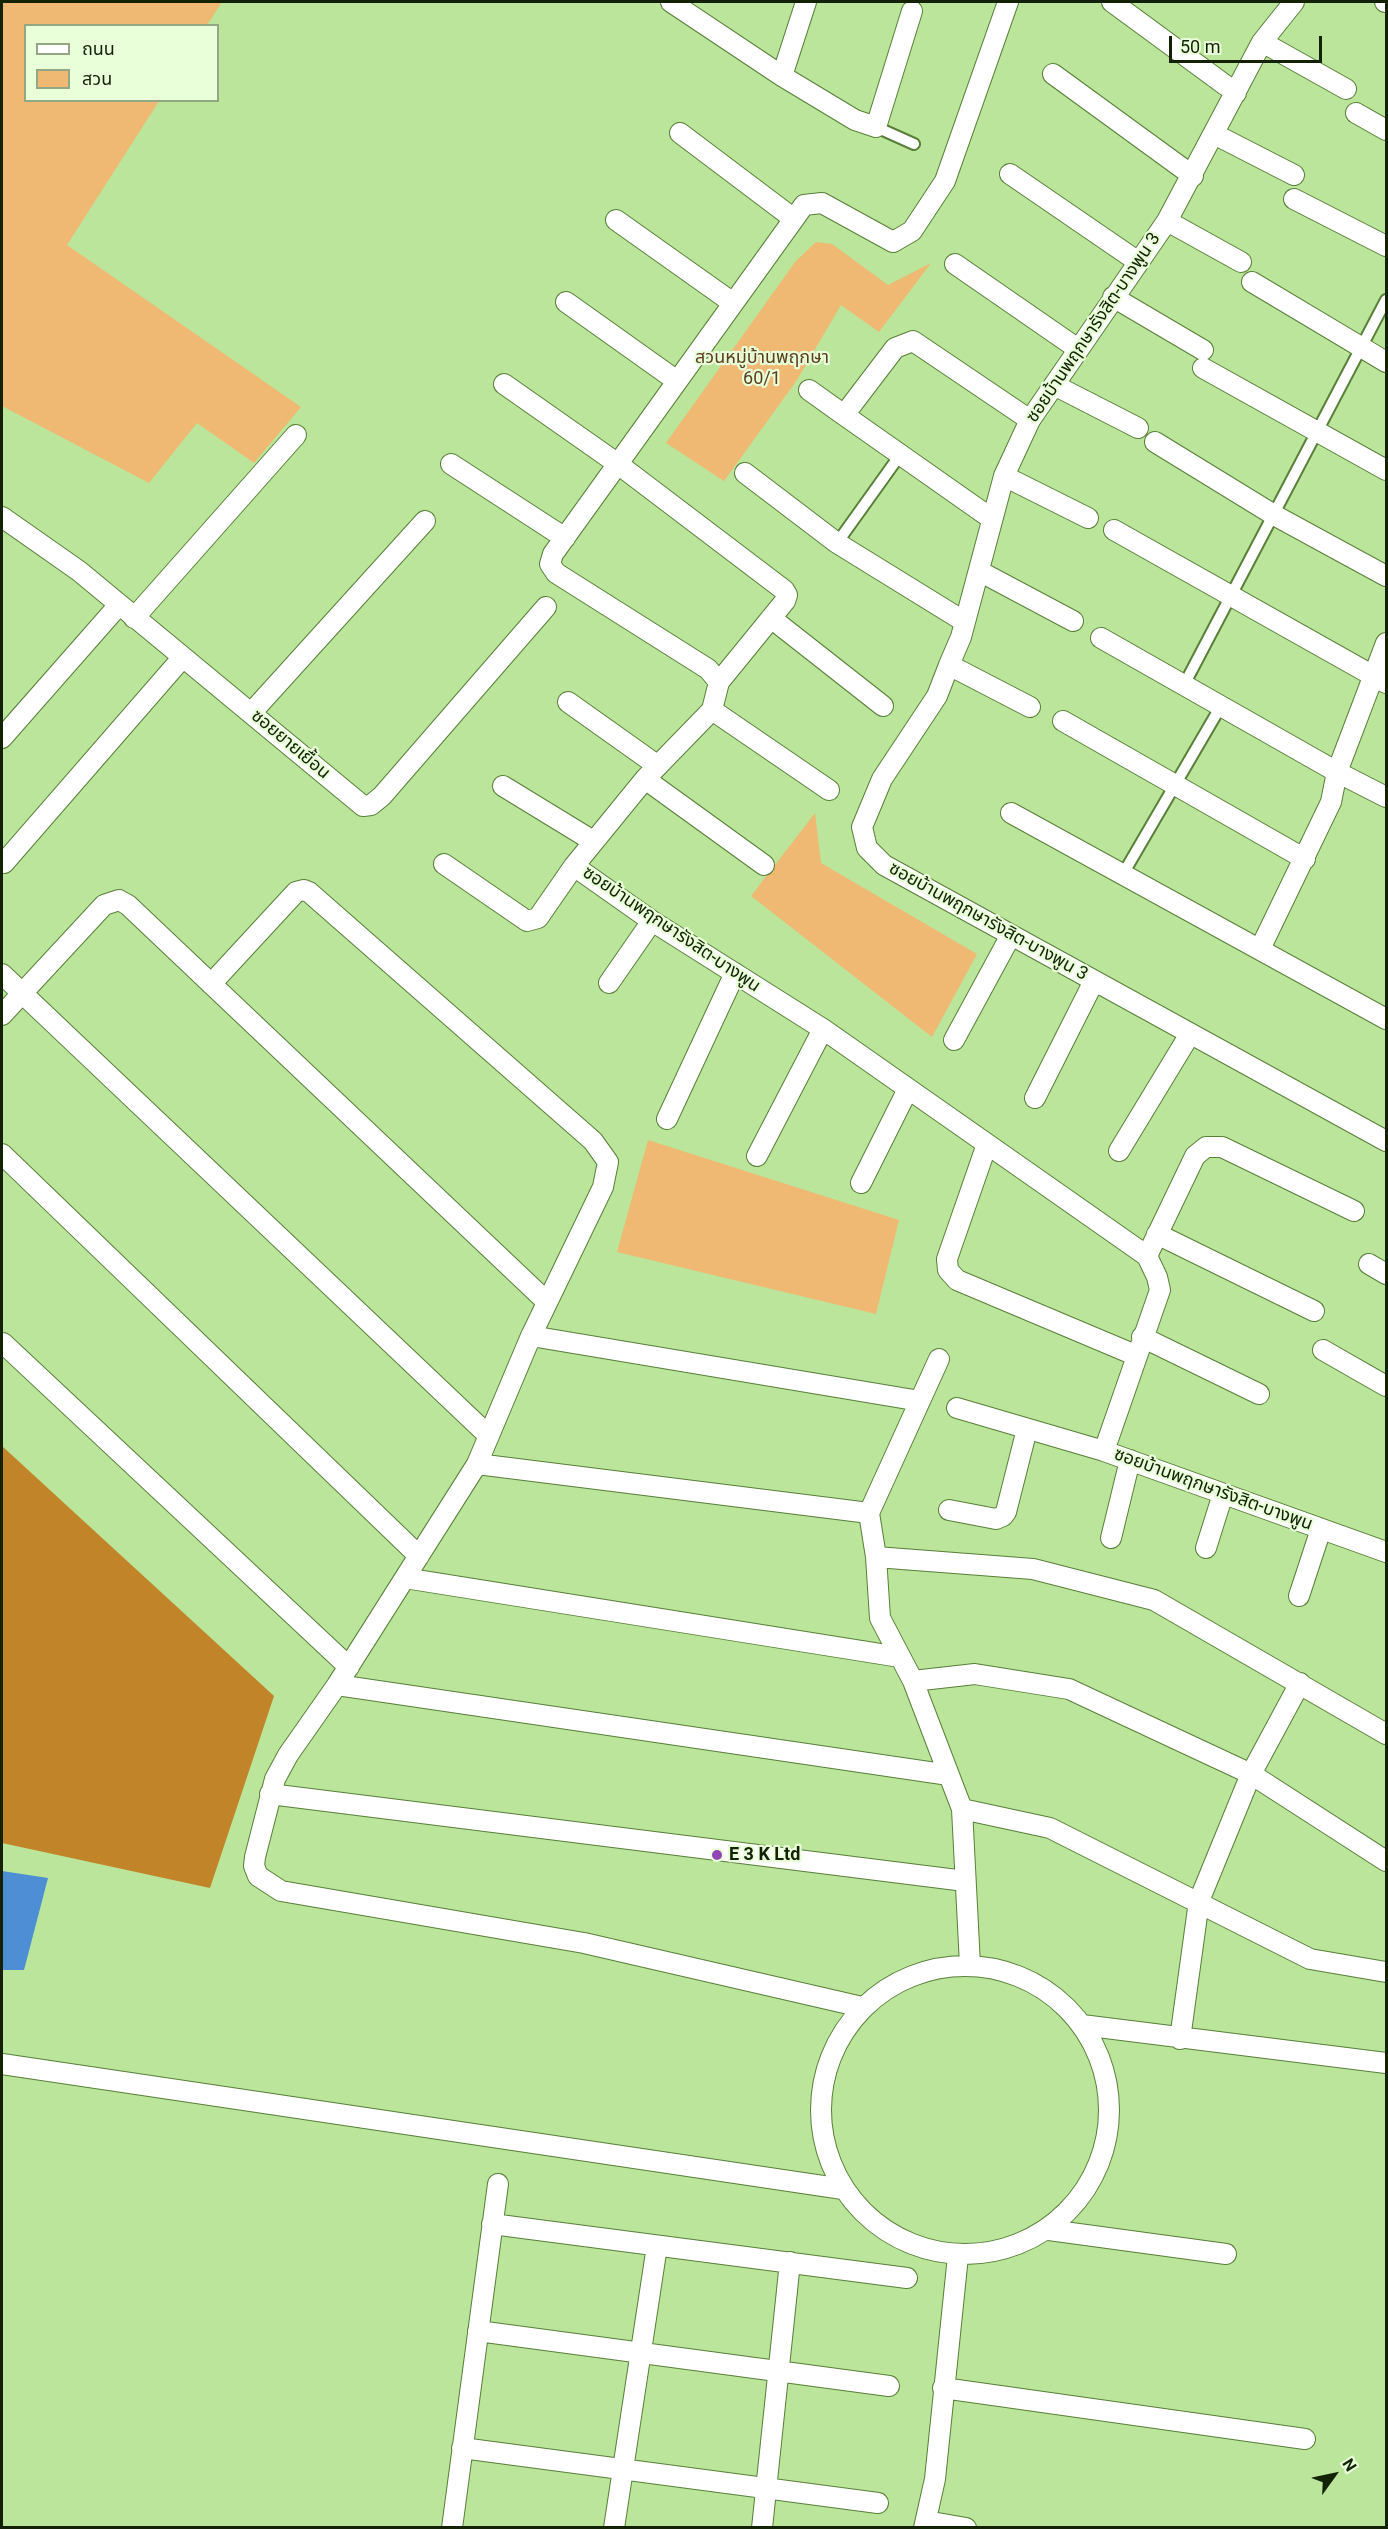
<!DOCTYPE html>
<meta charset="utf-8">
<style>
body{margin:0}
#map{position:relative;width:1388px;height:2529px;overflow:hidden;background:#bae59a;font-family:Roboto,"Noto Sans Thai",sans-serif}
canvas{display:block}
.frame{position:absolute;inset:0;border:3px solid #132205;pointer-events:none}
.legend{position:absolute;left:24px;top:24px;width:195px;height:78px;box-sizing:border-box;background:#e9ffd9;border:2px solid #93a784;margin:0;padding:8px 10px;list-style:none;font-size:18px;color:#132205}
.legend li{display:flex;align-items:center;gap:12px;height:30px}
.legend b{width:30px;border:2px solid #93a784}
.north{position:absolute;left:1304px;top:2445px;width:60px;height:60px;-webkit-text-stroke:4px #e9ffd9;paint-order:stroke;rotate:57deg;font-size:16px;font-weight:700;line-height:24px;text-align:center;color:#132205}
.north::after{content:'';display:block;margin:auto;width:21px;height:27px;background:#132205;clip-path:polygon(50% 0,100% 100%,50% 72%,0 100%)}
.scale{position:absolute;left:1169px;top:36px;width:153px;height:27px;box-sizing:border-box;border:3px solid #132205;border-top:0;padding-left:8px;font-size:18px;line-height:21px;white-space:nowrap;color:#132205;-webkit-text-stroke:4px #e9ffd9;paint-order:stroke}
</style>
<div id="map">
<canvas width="1388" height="2529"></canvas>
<div class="frame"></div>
<ul class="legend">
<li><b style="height:8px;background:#fff"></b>ถนน</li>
<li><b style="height:16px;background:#f0b973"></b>สวน</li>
</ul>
<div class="north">N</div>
<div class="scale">50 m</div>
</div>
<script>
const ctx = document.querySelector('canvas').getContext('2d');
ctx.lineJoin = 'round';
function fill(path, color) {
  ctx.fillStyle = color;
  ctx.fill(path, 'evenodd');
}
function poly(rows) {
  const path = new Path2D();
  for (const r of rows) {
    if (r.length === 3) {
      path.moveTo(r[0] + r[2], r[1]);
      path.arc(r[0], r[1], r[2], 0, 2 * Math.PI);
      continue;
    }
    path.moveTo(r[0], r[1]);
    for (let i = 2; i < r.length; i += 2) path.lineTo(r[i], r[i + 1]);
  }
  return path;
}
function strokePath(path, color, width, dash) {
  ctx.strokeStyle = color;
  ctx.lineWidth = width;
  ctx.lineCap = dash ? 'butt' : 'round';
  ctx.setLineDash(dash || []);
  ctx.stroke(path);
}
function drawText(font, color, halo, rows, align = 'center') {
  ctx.font = font + ' Roboto,"Noto Sans Thai",sans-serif';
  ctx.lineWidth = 4.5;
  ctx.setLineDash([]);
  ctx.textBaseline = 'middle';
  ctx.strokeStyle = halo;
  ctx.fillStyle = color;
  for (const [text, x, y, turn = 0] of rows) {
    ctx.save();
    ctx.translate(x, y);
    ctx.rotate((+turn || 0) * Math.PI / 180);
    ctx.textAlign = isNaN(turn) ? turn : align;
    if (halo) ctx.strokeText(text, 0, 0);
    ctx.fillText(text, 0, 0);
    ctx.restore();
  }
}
fill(poly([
 [2,2,222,2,207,25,26,26,26,100,159,101,67,245,301,407,254,463,197,423,149,483,2,406],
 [816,242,832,244,888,285,931,263,879,332,841,305,797,380,724,481,666,443,795,262],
 [815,813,821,863,977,954,932,1037,751,896],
 [648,1140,899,1220,876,1314,617,1252]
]), '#f0b973');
fill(poly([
 [2,1446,274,1696,210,1888,2,1843]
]), '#c18429');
fill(poly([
 [2,1871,48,1878,24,1970,2,1970]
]), '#4d8ed5');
const lane = poly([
 [876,127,914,144],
 [837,543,900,455],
 [1184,685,1386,300],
 [1123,874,1221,706]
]);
const street = poly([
 [671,2,782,76,855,120,876,127,912,11],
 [1008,2,945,181,912,231,893,242,822,203,804,205,553,554,550,564,556,573,708,669,719,682,712,710,645,779,574,866,652,921,823,1029,1147,1256,1157,1277,1160,1290,1104,1451,1386,1552],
 [1112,2,1236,93],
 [1294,2,1262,42,1167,221,1030,420,1004,476,961,637,949,665,937,696,882,779,862,827,867,848,884,865,1386,1141],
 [1385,2,1386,2],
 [1262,42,1346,89],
 [1053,74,1193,176],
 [782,76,806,2],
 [1356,113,1386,130],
 [680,133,794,219],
 [1214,134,1294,175],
 [1010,174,1137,261],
 [1294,199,1386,246],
 [616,220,733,303],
 [1167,221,1241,262],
 [955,264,1078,349],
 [1252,282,1386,362],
 [1113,297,1203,350],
 [566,302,677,381],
 [1203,368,1386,470],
 [504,384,618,464,784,590,787,595,785,601,719,682],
 [1054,385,1138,428],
 [809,390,844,415],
 [1155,442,1274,515,1386,576],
 [451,464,565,538],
 [745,473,837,543,965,622],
 [1004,476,1088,518],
 [2,517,79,571,363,806,371,805,382,796,546,607],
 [992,519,844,415,895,348,913,341,1030,420],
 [1114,530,1386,683],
 [979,571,1073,621],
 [134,618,296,435],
 [771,618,883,706],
 [1101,638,1337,772,1386,797],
 [949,665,1030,707],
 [568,702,658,766],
 [712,710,829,790],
 [252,712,425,521],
 [1063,721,1305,859],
 [2,738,118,606],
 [645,779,764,865],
 [503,786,593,841],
 [1011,813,1386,1019],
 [4,863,183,657],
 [444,864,527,921,538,918,574,866],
 [1260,949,1331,802,1337,772,1386,643],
 [2,974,489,1436],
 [609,983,652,921],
 [211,984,296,892,304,890,309,892,593,1141,608,1162,603,1187,531,1336,477,1464,337,1685,288,1755,275,1779,255,1857,254,1866,258,1876,281,1891,584,1943,862,2007],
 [2,1015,104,905,119,900,128,905,547,1302],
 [954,1040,1011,935],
 [1035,1098,1094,981],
 [667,1119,735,973],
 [987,1144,947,1259,948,1270,957,1280,1135,1355],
 [1119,1151,1190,1034],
 [2,1154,419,1556],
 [757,1156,823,1029],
 [861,1183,908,1089],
 [1157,1234,1314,1311],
 [1147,1256,1195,1156,1206,1147,1222,1147,1354,1211],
 [1369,1264,1386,1274],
 [531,1336,920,1401],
 [1142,1337,1259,1394],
 [3,1343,349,1667],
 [1323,1350,1386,1386],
 [939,1359,869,1513,876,1557,880,1618,913,1681,962,1809,970,1965],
 [957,1408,1104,1451],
 [477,1464,869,1513],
 [949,1510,996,1519,1003,1516,1006,1512,1027,1429],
 [1111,1538,1130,1460],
 [1206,1548,1223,1494],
 [876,1557,1033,1569,1154,1600,1386,1734],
 [405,1578,900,1657],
 [1299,1596,1321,1529],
 [913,1681,975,1674,1069,1689,1251,1774,1386,1861],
 [337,1685,949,1775],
 [270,1794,965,1881],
 [962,1809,1050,1828,1310,1959,1386,1972],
 [965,2110,144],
 [1082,2025,1386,2063],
 [1180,2039,1199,1901,1251,1774,1300,1683],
 [2,2064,843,2189],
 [492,2224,907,2278],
 [1049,2230,1226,2254],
 [478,2331,889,2386],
 [943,2388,1305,2439],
 [462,2448,878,2503],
 [926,2521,966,2528],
 [452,2528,498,2184],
 [614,2528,657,2246],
 [762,2528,790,2262],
 [924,2528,935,2479,958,2256]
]);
strokePath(lane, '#597f38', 14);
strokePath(street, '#597f38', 22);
strokePath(lane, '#fff', 10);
strokePath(street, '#fff', 20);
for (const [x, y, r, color] of [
 [717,1855,6,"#9146b7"]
]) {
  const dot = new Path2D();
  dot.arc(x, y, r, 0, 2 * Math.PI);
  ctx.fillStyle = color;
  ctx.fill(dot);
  strokePath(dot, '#e9ffd9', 2);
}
drawText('18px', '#132205', '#e9ffd9', [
 ["ซอยบ้านพฤกษารังสิต-บางพูน 3",1094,328,-56],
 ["ซอยยายเยื้อน",290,745,40],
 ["ซอยบ้านพฤกษารังสิต-บางพูน 3",988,922,29],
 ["ซอยบ้านพฤกษารังสิต-บางพูน",671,930,34],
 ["ซอยบ้านพฤกษารังสิต-บางพูน",1213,1490,20]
]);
drawText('18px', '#5a3f1c', '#e9ffd9', [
 ["สวนหมู่บ้านพฤกษา",762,358],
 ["60/1",762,379]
]);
drawText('bold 18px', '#132205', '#e9ffd9', [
 ["E 3 K Ltd",729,1855]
], 'left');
</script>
